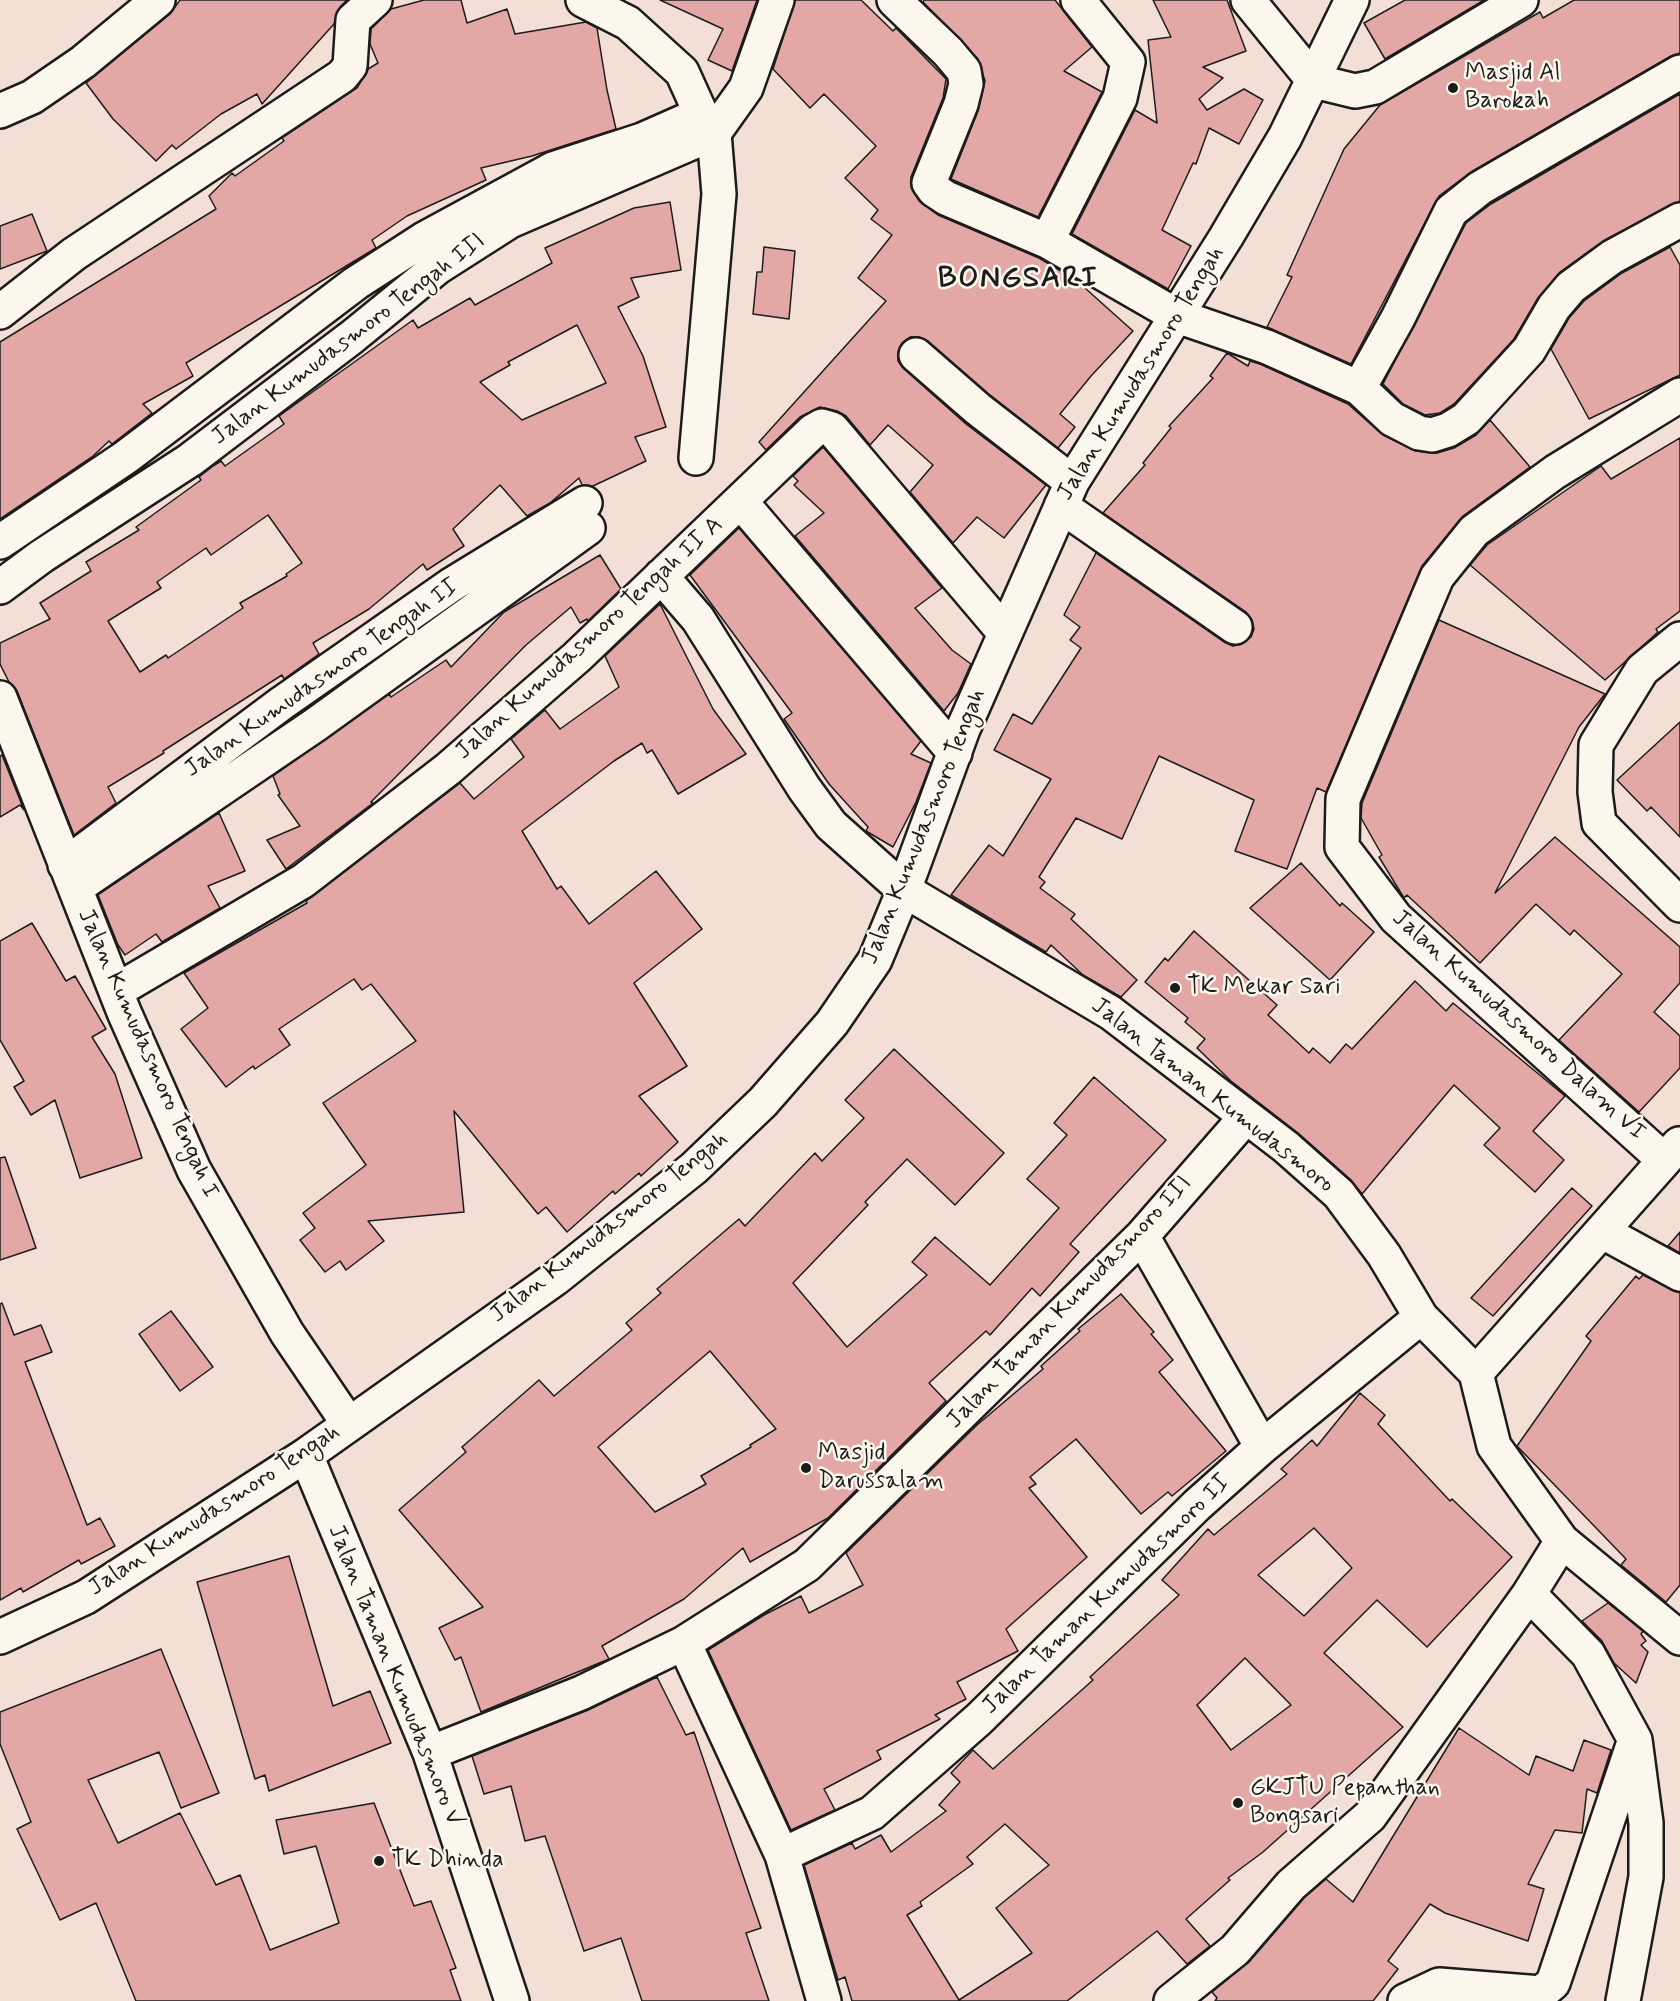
<!DOCTYPE html>
<style>
body{margin:0}
canvas{display:block;background:#f4dfd7}
</style>
<canvas width="1680" height="2001"></canvas>
<script>
const ctx = document.querySelector('canvas').getContext('2d');
ctx.lineJoin = 'round';
function fill(path, color) {
  ctx.fillStyle = color;
  ctx.fill(path, 'evenodd');
}
function poly(rows) {
  const path = new Path2D();
  for (const r of rows) {
    path.moveTo(r[0], r[1]);
    for (let i = 2; i < r.length; i += 2) path.lineTo(r[i], r[i + 1]);
  }
  return path;
}
function strokePath(path, color, width, dash) {
  ctx.strokeStyle = color;
  ctx.lineWidth = width;
  ctx.lineCap = dash ? 'butt' : 'round';
  ctx.setLineDash(dash || []);
  ctx.stroke(path);
}
function drawText(font, color, halo, rows, align = 'center') {
  ctx.font = font + ' Mynerve,sans-serif';
  ctx.lineWidth = 5;
  ctx.setLineDash([]);
  ctx.textBaseline = 'middle';
  ctx.strokeStyle = halo;
  ctx.fillStyle = color;
  for (const [text, x, y, turn = 0] of rows) {
    ctx.save();
    ctx.translate(x, y);
    ctx.rotate((+turn || 0) * Math.PI / 180);
    ctx.textAlign = isNaN(turn) ? turn : align;
    if (halo) ctx.strokeText(text, 0, 0);
    ctx.fillText(text, 0, 0);
    ctx.restore();
  }
}
const building = poly([
 [180,0,347,0,340,7,334,24,262,104,257,94,221,114,176,149,172,145,156,161,113,119,86,83,170,14,180,0],
 [424,0,461,0,467,23,507,9,515,34,586,22,597,28,607,90,616,129,532,156,481,168,486,180,407,216,372,240,376,248,186,363,193,376,143,404,152,413,112,444,109,441,93,456,0,519,0,342,216,209,209,196,232,173,235,176,284,141,282,138,357,88,368,69,378,63,370,44,371,29,391,9,424,0],
 [660,0,757,0,732,71,708,60,723,29,660,0],
 [795,0,861,0,893,31,896,28,946,79,943,98,911,177,911,186,919,201,938,215,1039,258,1076,280,1133,331,1091,376,1060,414,1075,427,1058,448,990,395,928,341,919,337,910,337,902,343,898,352,898,361,904,369,966,424,1046,485,1004,538,977,517,953,543,910,492,933,465,888,425,870,445,846,416,837,411,820,407,800,417,766,450,759,442,886,301,858,278,892,235,871,219,878,210,845,178,876,146,824,94,810,108,773,69,795,0],
 [924,0,1055,0,1092,47,1064,71,1102,92,1038,217,951,179,978,111,985,81,978,59,923,2,924,0],
 [1153,0,1227,0,1246,51,1203,67,1223,78,1199,99,1207,110,1244,89,1263,100,1239,144,1209,128,1196,164,1193,163,1162,230,1191,246,1168,289,1072,234,1135,110,1157,123,1148,40,1171,37,1153,0],
 [1405,0,1484,0,1385,59,1364,23,1405,0],
 [1574,0,1680,0,1680,53,1671,56,1471,172,1439,196,1351,364,1267,327,1292,277,1287,275,1344,149,1380,105,1540,12,1543,18,1574,0],
 [1680,94,1680,201,1603,241,1560,272,1538,298,1514,339,1454,404,1440,413,1425,415,1403,404,1383,384,1466,223,1491,204,1680,94],
 [670,202,681,270,631,278,639,297,618,307,643,356,666,427,635,437,646,461,593,486,582,485,579,478,550,503,527,516,500,485,453,529,464,546,427,570,423,564,369,609,313,643,319,654,284,679,282,675,163,751,164,753,108,787,116,803,74,835,17,691,9,682,0,664,0,643,50,619,40,603,91,571,86,562,139,530,136,527,201,480,199,477,213,466,221,461,225,466,284,424,279,416,413,320,418,328,470,298,475,305,552,263,545,248,634,208,670,202],
 [577,325,606,383,522,420,480,382,510,365,508,362,577,325],
 [268,515,302,563,286,574,287,576,240,603,243,608,168,658,166,655,140,672,108,621,161,588,157,582,206,548,211,555,268,515],
 [32,214,47,251,0,269,0,226,32,214],
 [764,247,795,251,789,319,753,314,757,272,762,272,764,247],
 [1670,247,1680,265,1680,375,1589,419,1551,349,1569,318,1584,301,1622,273,1670,247],
 [1227,353,1248,366,1250,361,1260,364,1348,404,1383,435,1416,451,1437,453,1454,448,1476,435,1490,420,1530,467,1463,516,1422,566,1326,792,1317,788,1287,869,1235,851,1254,800,1159,756,1122,839,1076,818,1039,877,1045,882,1040,888,1075,914,1071,919,1137,980,1121,997,1083,975,1051,945,1046,952,951,895,989,845,1003,856,1051,779,994,750,1013,714,1032,724,1081,648,1070,640,1080,627,1064,615,1096,553,1224,642,1233,646,1242,644,1251,637,1254,629,1252,620,1246,612,1103,513,1145,465,1143,463,1171,428,1169,426,1213,378,1210,376,1227,353],
 [1680,438,1680,611,1656,629,1658,632,1605,680,1470,565,1487,545,1601,466,1611,479,1680,438],
 [823,447,942,588,915,608,952,650,971,664,958,693,944,711,795,536,824,513,794,485,798,481,793,476,823,447],
 [739,528,921,741,911,754,931,763,916,802,893,847,866,831,868,827,829,784,784,719,792,713,690,575,739,528],
 [600,555,621,589,588,621,587,619,580,623,571,607,526,645,371,802,373,803,286,869,267,840,300,826,278,795,280,794,273,776,389,694,391,697,446,660,451,667,504,612,600,555],
 [660,604,713,709,746,754,678,794,652,750,647,753,642,743,614,761,522,831,557,889,561,886,589,924,656,871,702,929,634,983,687,1066,639,1096,678,1142,641,1176,639,1173,615,1194,613,1191,567,1232,546,1207,538,1214,454,1111,464,1212,368,1221,384,1241,346,1270,340,1261,325,1272,300,1240,315,1228,303,1213,366,1165,323,1103,416,1041,371,984,362,990,354,979,279,1029,290,1045,255,1069,253,1066,226,1087,181,1029,208,1008,184,973,307,903,306,901,460,783,474,799,524,757,511,739,545,710,560,729,619,687,605,656,660,604],
 [1439,620,1605,694,1579,727,1495,893,1555,837,1680,947,1680,983,1654,1012,1680,1036,1680,1068,1639,1112,1559,1040,1622,974,1574,930,1570,935,1536,904,1480,963,1407,895,1404,898,1379,857,1382,855,1361,818,1362,803,1439,620],
 [1680,722,1680,837,1651,807,1647,811,1617,780,1680,722],
 [2,755,24,810,20,805,0,817,0,756,2,755],
 [219,813,245,871,208,886,220,908,162,942,156,934,125,955,118,945,98,895,219,813],
 [1301,863,1340,906,1342,903,1374,932,1330,980,1250,908,1301,863],
 [32,923,66,981,75,976,106,1029,92,1037,115,1074,142,1158,80,1178,55,1100,31,1115,14,1087,24,1081,0,1040,0,941,32,923],
 [1194,931,1277,1005,1268,1015,1309,1053,1313,1048,1330,1063,1346,1044,1352,1049,1415,981,1446,1011,1453,1003,1565,1096,1533,1131,1564,1160,1535,1192,1484,1145,1500,1128,1454,1085,1362,1194,1351,1180,1298,1133,1231,1081,1197,1048,1205,1039,1185,1022,1188,1018,1145,982,1165,958,1168,961,1194,931],
 [894,1049,1004,1153,955,1205,907,1159,865,1202,868,1205,793,1283,847,1347,927,1275,912,1262,935,1237,990,1285,1059,1208,1027,1179,1067,1135,1054,1123,1094,1077,1166,1140,1070,1244,1079,1252,1040,1296,1032,1288,990,1335,986,1331,929,1383,946,1401,828,1518,750,1562,743,1548,684,1599,602,1646,609,1659,481,1712,461,1657,455,1660,439,1628,483,1607,399,1510,466,1452,462,1447,539,1380,554,1396,632,1330,626,1323,661,1293,657,1289,739,1219,745,1226,815,1153,822,1161,864,1118,845,1100,894,1049],
 [710,1351,776,1429,750,1445,751,1447,701,1476,706,1484,655,1512,598,1447,710,1351],
 [5,1157,36,1248,0,1260,0,1158,5,1157],
 [1572,1188,1592,1206,1493,1316,1471,1298,1572,1188],
 [1680,1232,1680,1253,1668,1246,1680,1232],
 [1643,1275,1680,1293,1680,1585,1666,1602,1621,1565,1626,1559,1517,1446,1591,1341,1586,1336,1636,1276,1639,1279,1643,1275],
 [1121,1294,1154,1332,1151,1334,1173,1360,1159,1372,1226,1451,1172,1496,1168,1492,1141,1514,1076,1439,1030,1477,1036,1484,1029,1488,1087,1557,1006,1629,1018,1651,957,1682,966,1699,935,1715,940,1719,877,1751,881,1759,824,1789,835,1810,791,1830,708,1650,764,1615,801,1596,809,1613,863,1585,846,1553,977,1425,1043,1369,1041,1366,1080,1331,1078,1329,1121,1294],
 [2,1303,14,1335,41,1325,52,1352,25,1362,87,1525,100,1518,115,1546,81,1564,79,1560,23,1592,21,1588,0,1600,0,1304,2,1303],
 [171,1311,213,1367,180,1391,139,1334,171,1311],
 [1360,1393,1385,1415,1378,1424,1450,1501,1452,1499,1512,1557,1427,1647,1377,1600,1324,1653,1403,1727,1263,1852,1228,1878,1230,1880,1186,1919,1210,1946,1187,1964,1157,1931,1067,2001,852,2001,845,1977,838,1980,804,1865,852,1843,855,1849,881,1835,891,1852,946,1811,939,1805,960,1782,951,1773,973,1750,993,1769,1093,1680,1090,1677,1179,1595,1162,1580,1208,1529,1214,1535,1287,1474,1281,1469,1312,1440,1317,1446,1360,1393],
 [1314,1528,1352,1568,1304,1616,1258,1575,1314,1528],
 [1245,1658,1291,1705,1231,1750,1197,1705,1245,1658],
 [1005,1824,1049,1865,996,1908,1032,1953,959,2000,907,1915,922,1906,920,1902,973,1864,967,1857,1005,1824],
 [289,1556,333,1706,370,1691,391,1743,269,1791,265,1775,255,1779,197,1582,289,1556],
 [1608,1603,1643,1631,1641,1634,1646,1641,1641,1645,1648,1652,1636,1683,1614,1663,1602,1641,1582,1621,1608,1603],
 [161,1649,219,1793,181,1808,159,1752,88,1780,118,1843,180,1813,216,1885,240,1875,270,1950,339,1923,316,1846,284,1854,276,1820,374,1803,414,1906,431,1901,456,1968,450,1970,461,2001,136,2001,96,1903,60,1920,17,1829,31,1822,0,1744,0,1712,161,1649],
 [657,1677,686,1735,694,1732,761,1928,746,1933,769,2001,642,2001,621,1938,584,1951,545,1836,525,1841,511,1786,484,1794,472,1756,588,1710,657,1677],
 [1459,1728,1529,1775,1536,1756,1573,1771,1584,1740,1611,1750,1597,1793,1587,1789,1582,1833,1555,1830,1528,1884,1544,1889,1528,1941,1445,1913,1430,1904,1388,1961,1398,1969,1373,2001,1215,2001,1217,1998,1212,1992,1249,1962,1304,1898,1326,1879,1353,1902,1459,1728]
]);
fill(building, '#e3a8a5');
strokePath(building, '#1c1c1c', 1.5);
const minor = poly([
 [583,0,628,23,682,72,701,114,714,133,719,194,696,458],
 [894,0,948,52,964,71,966,84,961,104,929,183,934,190,946,198,1047,241,1177,316,1267,347,1359,388,1398,318,1451,211,1480,188,1680,72],
 [1248,0,1314,81,1355,91,1375,87,1521,0],
 [0,111,32,97,83,62,158,0],
 [1047,241,1120,98,1128,62,1078,0],
 [0,312,74,254,342,76,350,66,353,20,375,0],
 [916,355,978,409,1072,482],
 [1359,388,1392,419,1419,433,1432,435,1448,430,1466,419,1529,350,1554,307,1571,287,1612,257,1680,220],
 [741,502,955,753],
 [1061,506,1235,627],
 [0,542,126,457,356,283,424,239,553,169,642,140,701,114],
 [661,576,698,619,804,788,831,825,904,890,1111,1013,1286,1147,1339,1194,1384,1255,1421,1317,1476,1373,1494,1446,1562,1541,1680,1638],
 [0,587,42,556,190,460,352,337,438,267,510,221,714,133,746,88,777,0],
 [1680,639,1642,670,1596,745,1595,792,1599,823,1680,905],
 [0,698,124,1012,194,1170,287,1333,348,1423],
 [65,865,282,703,451,585,585,503],
 [75,888,315,725,588,528],
 [116,991,303,881,448,769,577,657,813,431,822,426,832,429,1004,632],
 [1664,1160,1396,918,1342,847,1343,799,1437,577,1474,531,1555,472,1680,395],
 [1603,1232,1680,1274],
 [1142,1236,1262,1447],
 [1476,1373,1679,1144],
 [306,1455,430,1753,512,2001],
 [1529,1594,1588,1654,1635,1740,1646,1823,1646,1877,1623,2001],
 [0,1637,86,1597,306,1455,556,1278,694,1168,763,1102,832,1023,875,960,904,890,963,729,1072,482,1226,237,1285,137,1352,0],
 [684,1643,782,1855,824,2001],
 [430,1753,581,1693,684,1643,807,1565,1142,1236,1245,1118],
 [782,1855,872,1813,979,1719,1197,1505,1262,1447,1421,1317],
 [1171,2001,1235,1950,1291,1885,1370,1816,1529,1594,1562,1541],
 [1405,2001,1439,1985,1541,1993,1553,1983,1632,1748]
]);
strokePath(minor, '#1c1c1c', 38);
strokePath(minor, '#fbf7ec', 33);
for (const [x, y, r, color] of [
 [1453,88,6,"#1c1c1c"],
 [1175,988,6,"#1c1c1c"],
 [806,1468,6,"#1c1c1c"],
 [1238,1803,6,"#1c1c1c"],
 [379,1861,6,"#1c1c1c"]
]) {
  const dot = new Path2D();
  dot.arc(x, y, r, 0, 2 * Math.PI);
  ctx.fillStyle = color;
  ctx.fill(dot);
  strokePath(dot, '#fbf7ec', 2);
}
drawText('24px', '#1c1c1c', '#fbf7ec', [
 ["Masjid Al",1465,74],
 ["Barokah",1465,102],
 ["TK Mekar Sari",1187,988],
 ["Masjid",818,1454],
 ["Darussalam",818,1482],
 ["GKJTU Pepanthan",1250,1789],
 ["Bongsari",1250,1817],
 ["TK Dhinda",391,1861]
], 'left');
drawText('24px', '#1c1c1c', '#fbf7ec', [
 ["Jalan Kumudasmoro Tengah III",349,340,-37],
 ["Jalan Kumudasmoro Tengah",1142,374,-58],
 ["Jalan Kumudasmoro Tengah II A",590,639,-42],
 ["Jalan Kumudasmoro Tengah II",322,679,-35],
 ["Jalan Kumudasmoro Tengah",925,827,-68],
 ["Jalan Kumudasmoro Dalam VI",1518,1026,42],
 ["Jalan Kumudasmoro Tengah I",147,1054,66],
 ["Jalan Taman Kumudasmoro",1212,1096,38],
 ["Jalan Kumudasmoro Tengah",610,1228,-38],
 ["Jalan Taman Kumudasmoro III",1070,1303,-46],
 ["Jalan Kumudasmoro Tengah",215,1511,-33],
 ["Jalan Taman Kumudasmoro II",1107,1595,-44],
 ["Jalan Taman Kumudasmoro V",394,1676,68]
]);
ctx.letterSpacing = '1.5px';
drawText('bold 30px', '#1c1c1c', '#fbf7ec', [
 ["BONGSARI",1018,280]
]);
ctx.letterSpacing = '0px';
</script>
